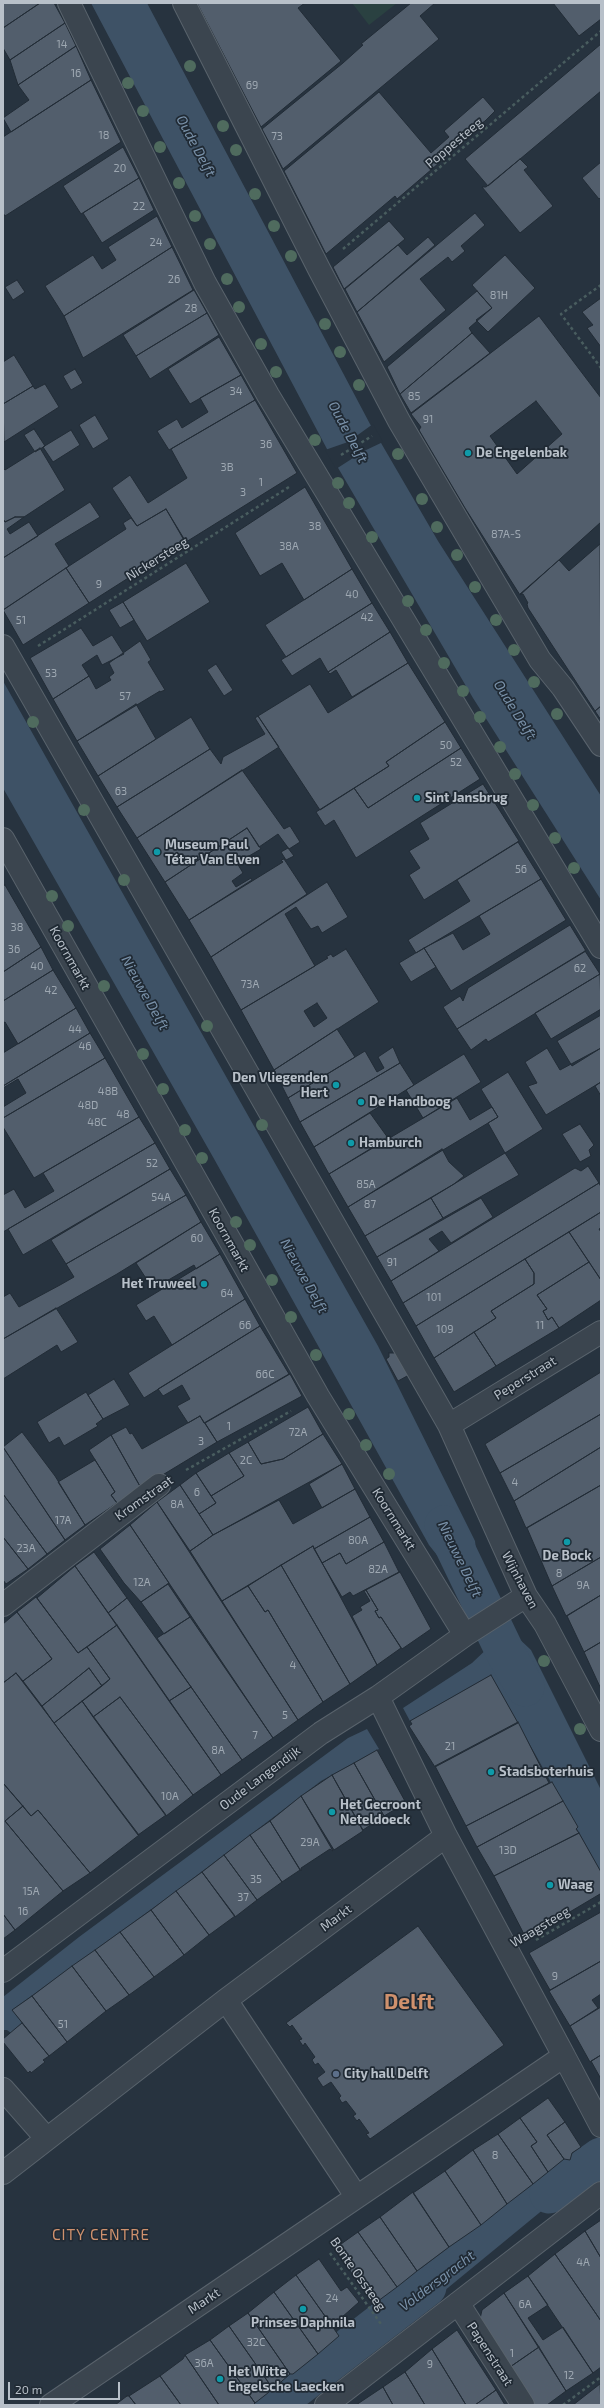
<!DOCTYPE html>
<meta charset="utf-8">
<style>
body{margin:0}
#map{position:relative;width:604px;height:2408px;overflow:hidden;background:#27333f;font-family:"Exo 2",sans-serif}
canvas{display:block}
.frame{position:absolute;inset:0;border:4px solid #b8c0c9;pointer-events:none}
.scale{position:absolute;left:8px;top:2382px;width:112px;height:18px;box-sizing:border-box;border:2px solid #b8c0c9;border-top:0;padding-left:5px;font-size:12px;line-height:14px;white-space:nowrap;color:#b8c0c9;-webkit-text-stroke:3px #202a34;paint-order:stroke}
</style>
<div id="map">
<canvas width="604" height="2408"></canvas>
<div class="frame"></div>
<div class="scale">20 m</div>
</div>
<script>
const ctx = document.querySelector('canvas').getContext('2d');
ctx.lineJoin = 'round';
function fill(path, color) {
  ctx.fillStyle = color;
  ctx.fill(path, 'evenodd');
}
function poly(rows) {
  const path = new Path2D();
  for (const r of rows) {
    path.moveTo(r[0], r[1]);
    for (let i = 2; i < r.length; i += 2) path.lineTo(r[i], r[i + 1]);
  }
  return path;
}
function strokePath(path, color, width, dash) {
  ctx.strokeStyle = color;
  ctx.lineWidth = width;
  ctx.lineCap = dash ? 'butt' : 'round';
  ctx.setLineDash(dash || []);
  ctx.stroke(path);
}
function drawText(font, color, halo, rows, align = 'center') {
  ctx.font = font + ' "Exo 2",sans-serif';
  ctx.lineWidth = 3.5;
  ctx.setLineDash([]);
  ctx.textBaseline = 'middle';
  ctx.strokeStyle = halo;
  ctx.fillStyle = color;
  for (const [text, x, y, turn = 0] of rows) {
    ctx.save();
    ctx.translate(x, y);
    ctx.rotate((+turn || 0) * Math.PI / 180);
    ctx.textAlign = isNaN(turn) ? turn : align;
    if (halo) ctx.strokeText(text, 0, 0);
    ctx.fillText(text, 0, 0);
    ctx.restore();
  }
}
fill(poly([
 [352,3,397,3,369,25]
]), '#2a4141');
fill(poly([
 [91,3,147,3,370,424,438,541,601,796,601,900,473,698,327,449],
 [3,681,378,1346,475,1541,478,1566,456,1579,429,1545,213,1157,3,788],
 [513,1633,531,1650,601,1790,601,1872,491,1675,410,1721,403,1708,472,1663,491,1645],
 [367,1729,379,1749,321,1781,171,1895,12,2010,22,2023,11,2033,7,2030,3,2030,3,1997,79,1937,348,1738],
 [581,2147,595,2167,410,2319,388,2325,374,2304],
 [364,2312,378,2332,363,2355,299,2405,256,2405,341,2340,338,2331]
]), '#3e5266');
fill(poly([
 [373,424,383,442,364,451,336,469,325,450,348,442]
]), '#27333f');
strokePath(poly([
 [444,1525,506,1654,525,1687],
 [549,2194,601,2157],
 [274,2405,427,2287]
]), '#3e5266', 39);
const building = poly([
 [3,3,40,3,3,28,3,3],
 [40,3,54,3,65,23,10,60,3,48,3,28,40,3],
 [197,3,305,3,298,8,341,61,261,127,197,3],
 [411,3,435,3,420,16,439,39,283,169,262,129,343,63,363,45,361,44,411,3],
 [553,3,601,3,601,19,579,36,553,3],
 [65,23,76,46,18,85,10,60,65,23],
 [601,44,601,91,488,186,465,159,601,44],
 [76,46,91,80,11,132,3,118,29,100,18,85,76,46],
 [91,80,121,142,5,216,3,213,3,137,91,80],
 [379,92,431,153,449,137,444,131,483,97,495,111,485,121,472,130,473,132,469,135,458,142,460,145,397,199,395,196,326,254,284,171,379,92],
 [123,147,139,178,81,214,63,186,123,147],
 [520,159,528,167,524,170,553,206,520,233,482,187,486,187,520,159],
 [601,162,601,197,599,199,582,178,601,162],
 [139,178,154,210,102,243,83,213,139,178],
 [475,213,485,225,461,246,465,251,452,262,448,257,420,279,446,310,384,362,357,312,475,213],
 [157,216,172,247,64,316,45,286,93,255,102,269,116,260,108,247,157,216],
 [389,221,405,239,344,289,333,267,389,221],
 [428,237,435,245,357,312,345,289,398,245,407,255,428,237],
 [172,247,193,290,83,358,64,316,172,247],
 [505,255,535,288,488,332,476,320,492,308,472,285,505,255],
 [17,280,25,292,13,300,5,287,17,280],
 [194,290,207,313,136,356,123,335,194,290],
 [477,291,492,308,469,328,472,333,400,394,387,367,477,291],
 [601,298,601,347,587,328,593,325,582,312,601,298],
 [207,313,219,335,150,379,136,356,207,313],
 [539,316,601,398,601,522,520,595,465,508,419,430,421,427,411,414,539,316],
 [536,401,562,434,517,474,490,436,536,401],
 [472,333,490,353,411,413,400,394,472,333],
 [219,337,241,375,190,404,168,369,219,337],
 [14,355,33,386,3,404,3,362,14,355],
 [75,369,83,383,71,390,63,376,75,369],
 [241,375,255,400,169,450,157,431,177,419,182,428,208,412,200,398,241,375],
 [45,384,59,407,4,442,3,404,33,386,35,389,45,384],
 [255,400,297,473,186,542,166,509,137,526,112,488,130,475,148,503,187,478,171,449,255,400],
 [95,415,109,439,93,449,79,425,95,415],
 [34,429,45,446,35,452,24,435,34,429],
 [71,430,80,445,53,462,43,447,71,430],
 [40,448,65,490,24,517,15,517,5,522,3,519,3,468,5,470,40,448],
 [305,487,352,569,304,600,282,563,260,576,235,533,305,487],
 [90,502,100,517,55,544,69,566,3,610,3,558,90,502],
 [166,509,185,542,89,603,66,568,126,529,123,523,131,518,137,526,166,509],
 [15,517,24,517,7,529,10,534,29,522,38,536,3,558,3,519,5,522,15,517],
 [600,544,601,706,595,711,528,608,527,604,528,603,523,594,520,594,559,560,569,571,600,544],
 [186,563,210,602,147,641,123,602,186,563],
 [66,568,89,603,23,645,3,610,66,568],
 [352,569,372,603,286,657,265,625,352,569],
 [123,602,134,620,120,628,109,610,123,602],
 [372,603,390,632,328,672,320,658,292,676,281,660,372,603],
 [81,628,93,646,112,635,124,654,102,665,97,655,82,665,89,676,53,699,30,658,81,628],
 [390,632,408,663,352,697,336,670,330,674,328,672,390,632],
 [140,641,151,660,148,662,165,690,160,692,160,691,77,741,53,699,89,676,96,689,111,680,109,677,114,673,109,663,140,641],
 [408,663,445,722,386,762,389,766,320,810,258,716,310,684,328,713,408,663],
 [216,664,233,690,224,696,207,670,216,664],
 [136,704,156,739,98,776,77,741,136,704],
 [601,706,601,720,595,711,601,706],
 [258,716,279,747,137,838,117,807,210,749,221,764,223,757,265,734,255,718,258,716],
 [191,717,210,749,117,807,98,776,191,717],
 [445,722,461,748,368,808,354,788,389,766,386,762,445,722],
 [461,748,480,779,356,858,334,820,325,826,316,812,354,788,368,808,461,748],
 [242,770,284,829,290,826,300,842,289,849,278,834,259,847,247,828,165,882,137,838,242,770],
 [483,784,519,841,424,900,409,875,420,868,409,851,429,839,420,823,483,784],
 [247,828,261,849,237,863,243,873,232,881,236,887,251,878,252,880,189,920,165,882,247,828],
 [518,842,541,879,416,953,408,940,470,901,457,880,518,842],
 [288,848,294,856,286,860,281,852,288,848],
 [284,859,307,894,211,957,189,920,283,862,281,860,284,859],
 [541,879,566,920,451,991,424,948,453,933,463,950,490,934,479,916,541,879],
 [327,882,348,917,322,933,318,926,311,929,296,907,285,914,315,966,241,1010,211,957,327,882],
 [5,885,41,947,3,972,3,886,5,885],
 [570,925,586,951,457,1029,443,1007,460,996,463,1001,468,988,570,925],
 [41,947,53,970,3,1001,3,972,41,947],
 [424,948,436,967,411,982,399,963,424,948],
 [346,949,379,1002,274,1070,241,1010,328,958,326,957,331,954,333,957,346,949],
 [317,1003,327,1018,314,1027,304,1011,317,1003],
 [585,951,600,974,488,1042,486,1039,471,1050,457,1029,585,951],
 [53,970,76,1008,18,1044,5,1022,3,1023,3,1001,53,970],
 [600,974,601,1009,551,1039,535,1013,600,974],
 [76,1008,90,1033,3,1086,3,1053,76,1008],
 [601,1015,601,1048,572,1066,557,1041,601,1015],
 [337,1029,355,1057,288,1098,274,1070,337,1029],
 [90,1033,105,1058,3,1118,3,1107,26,1093,18,1079,3,1088,3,1086,90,1033],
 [393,1047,400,1063,300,1122,288,1098,365,1051,377,1072,384,1068,378,1057,393,1047],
 [547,1048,560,1070,601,1048,601,1082,546,1115,528,1086,537,1083,525,1062,547,1048],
 [464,1054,481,1082,423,1118,406,1090,464,1054],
 [105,1058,139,1117,34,1178,3,1127,3,1118,105,1058],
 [400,1063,414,1085,314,1147,300,1122,400,1063],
 [508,1072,543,1129,505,1153,488,1123,498,1117,481,1089,508,1072],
 [601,1082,601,1096,595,1086,601,1082],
 [457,1098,470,1120,492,1107,498,1117,348,1207,329,1174,457,1098],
 [370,1113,388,1138,329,1174,314,1147,370,1113],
 [139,1117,155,1143,3,1232,3,1195,14,1189,25,1208,54,1191,43,1173,139,1117],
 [580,1124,594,1145,589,1150,591,1156,580,1162,562,1134,580,1124],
 [155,1143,170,1169,23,1255,8,1229,155,1143],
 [442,1149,449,1162,464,1176,454,1184,365,1236,348,1207,442,1149],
 [505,1153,519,1175,443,1218,431,1198,505,1153],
 [588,1166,599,1183,403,1303,391,1281,575,1168,581,1171,588,1166],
 [170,1169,186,1195,66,1264,51,1240,170,1169],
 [599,1183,601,1187,601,1212,416,1326,403,1303,599,1183],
 [186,1195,201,1222,117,1274,3,1339,3,1297,10,1293,19,1307,60,1285,74,1277,66,1264,186,1195],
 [431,1198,443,1218,377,1257,365,1236,431,1198],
 [481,1198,493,1217,451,1243,442,1231,429,1239,439,1251,391,1281,377,1257,481,1198],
 [601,1212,601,1228,599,1229,601,1232,601,1280,569,1232,601,1212],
 [201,1222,220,1254,196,1269,194,1265,153,1289,136,1263,201,1222],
 [569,1232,589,1262,537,1295,547,1309,543,1311,548,1320,552,1317,559,1328,496,1366,474,1332,496,1318,491,1311,534,1284,534,1273,525,1259,569,1232],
 [220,1254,245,1299,172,1345,154,1316,146,1321,136,1305,220,1254],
 [525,1259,534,1273,534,1284,491,1311,496,1318,434,1358,416,1326,525,1259],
 [589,1262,601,1280,601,1300,559,1328,552,1317,548,1320,543,1311,547,1309,537,1295,589,1262],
 [245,1299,260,1326,144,1398,128,1373,245,1299],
 [56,1308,78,1342,61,1352,57,1345,3,1379,3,1339,56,1308],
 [260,1326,289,1374,204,1423,200,1416,188,1423,177,1406,190,1399,182,1385,163,1396,158,1389,260,1326],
 [474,1332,496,1366,454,1392,434,1358,474,1332],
 [389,1353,397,1353,409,1375,398,1381,386,1359,389,1357,389,1353],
 [601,1372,601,1414,500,1473,485,1444,601,1372],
 [290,1374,302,1396,217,1442,205,1423,290,1374],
 [114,1379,130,1405,103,1419,88,1395,114,1379],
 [86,1392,103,1419,96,1424,98,1426,64,1446,59,1437,49,1443,37,1422,86,1392],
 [308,1407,323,1434,283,1459,261,1464,248,1442,308,1407],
 [601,1414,601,1447,514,1501,500,1473,601,1414],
 [200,1416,217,1442,141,1488,111,1435,126,1427,130,1434,132,1433,142,1449,200,1416],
 [22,1432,55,1476,85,1525,65,1540,3,1447,22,1432],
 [323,1434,342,1464,213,1535,199,1514,216,1503,211,1496,244,1476,229,1453,248,1442,261,1464,283,1459,323,1434],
 [111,1435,141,1488,117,1503,111,1495,115,1492,89,1450,111,1435],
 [3,1447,65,1540,47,1554,3,1494,3,1447],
 [601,1447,601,1485,526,1528,514,1501,601,1447],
 [229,1453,244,1476,211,1496,196,1473,229,1453],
 [95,1460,115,1492,111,1495,117,1503,85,1525,58,1482,95,1460],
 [342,1464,355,1489,322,1508,309,1484,342,1464],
 [196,1473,216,1503,199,1514,180,1485,196,1473],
 [180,1485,213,1535,190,1551,157,1502,180,1485],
 [601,1485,601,1557,552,1586,527,1528,601,1485],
 [355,1489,370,1517,314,1549,313,1546,222,1601,190,1551,213,1535,279,1500,293,1524,355,1489],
 [3,1494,47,1554,28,1569,3,1537,3,1494],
 [157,1502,298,1720,273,1738,130,1525,157,1502],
 [370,1517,384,1542,346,1564,340,1553,322,1563,314,1549,370,1517],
 [130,1525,169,1583,141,1602,124,1583,100,1549,130,1525],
 [3,1537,28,1569,6,1584,3,1580,3,1537],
 [384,1542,399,1572,353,1596,350,1592,342,1597,322,1563,340,1553,346,1564,384,1542],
 [313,1546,377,1665,350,1684,281,1565,313,1546],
 [94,1552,127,1598,108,1613,75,1566,94,1552],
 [601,1557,601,1595,566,1616,552,1586,601,1557],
 [281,1565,350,1684,323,1702,268,1610,265,1612,248,1586,281,1565],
 [75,1566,117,1625,78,1653,37,1598,75,1566],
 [400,1572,431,1629,402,1649,381,1617,379,1618,375,1611,378,1610,366,1590,400,1572],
 [168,1584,190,1617,164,1634,141,1602,168,1584],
 [248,1586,265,1612,268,1610,323,1702,298,1720,222,1601,248,1586],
 [366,1590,378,1610,375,1611,379,1618,381,1617,401,1648,377,1665,352,1616,362,1610,360,1607,370,1601,364,1591,366,1590],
 [601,1595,601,1642,584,1652,567,1616,601,1595],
 [36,1597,78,1653,87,1647,110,1679,102,1686,89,1668,42,1706,23,1681,52,1659,17,1612,36,1597],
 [127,1598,191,1687,169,1701,108,1613,127,1598],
 [17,1612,52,1659,23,1681,16,1673,3,1683,3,1624,17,1612],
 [190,1617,273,1738,242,1760,157,1638,190,1617],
 [117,1625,221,1775,193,1795,120,1697,93,1717,82,1701,110,1679,87,1647,117,1625],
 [601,1642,601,1689,584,1652,601,1642],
 [89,1668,102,1686,54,1723,42,1706,89,1668],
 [16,1673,139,1835,90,1873,38,1810,31,1816,3,1783,3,1683,16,1673],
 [491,1675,518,1723,435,1767,409,1726,412,1724,410,1721,491,1675],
 [191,1687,242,1760,221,1775,169,1701,191,1687],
 [120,1697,193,1795,166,1816,93,1717,120,1697],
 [82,1701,166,1815,138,1835,54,1723,82,1701],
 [518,1722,549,1783,466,1826,435,1766,518,1722],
 [377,1750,406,1803,384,1816,354,1763,377,1750],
 [354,1763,384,1816,363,1830,332,1775,354,1763],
 [332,1775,363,1831,334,1850,301,1796,332,1775],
 [552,1782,563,1801,477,1847,466,1826,552,1782],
 [3,1783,23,1806,5,1821,63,1891,15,1930,3,1914,3,1783],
 [301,1796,333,1851,330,1849,301,1868,301,1871,270,1821,301,1796],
 [563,1801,578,1827,576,1829,579,1833,494,1876,477,1847,563,1801],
 [23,1806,31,1816,38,1810,90,1873,63,1891,5,1821,23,1806],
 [270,1821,300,1870,282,1882,250,1835,270,1821],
 [579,1833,601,1872,601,1896,600,1894,526,1938,494,1876,579,1833],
 [250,1835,282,1882,257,1900,224,1855,250,1835],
 [224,1855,257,1900,235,1917,202,1872,224,1855],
 [202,1872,235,1916,209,1935,176,1891,202,1872],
 [176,1891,209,1935,184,1955,151,1910,176,1891],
 [151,1910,184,1955,154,1977,120,1932,151,1910],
 [601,1912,601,1961,550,1990,529,1953,601,1912],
 [3,1914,15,1930,3,1939,3,1914],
 [418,1926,504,2045,370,2139,366,2134,369,2133,359,2119,357,2121,353,2116,356,2114,346,2101,342,2103,339,2098,341,2096,331,2082,323,2087,317,2078,325,2072,318,2063,315,2065,312,2060,315,2057,305,2043,303,2046,299,2040,302,2039,292,2025,290,2027,286,2023,418,1926],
 [120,1932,154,1977,129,1995,95,1950,120,1932],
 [95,1950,129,1995,106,2011,72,1966,95,1950],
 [601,1961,601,1994,592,2000,598,2008,570,2026,549,1991,601,1961],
 [72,1966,106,2011,67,2042,32,1996,72,1966],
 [32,1996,67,2042,49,2056,12,2010,32,1996],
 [601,2007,601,2055,590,2062,570,2026,601,2007],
 [22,2023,49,2056,43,2060,45,2062,31,2073,30,2071,28,2073,3,2042,3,2039,22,2023],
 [601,2055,601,2079,591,2061,601,2055],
 [548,2098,565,2122,547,2135,564,2159,548,2172,531,2146,537,2142,520,2118,548,2098],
 [520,2118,537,2142,531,2146,548,2172,533,2184,498,2134,520,2118],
 [565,2122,581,2147,572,2153,570,2160,564,2159,547,2135,565,2122],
 [498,2134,533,2184,507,2204,473,2150,498,2134],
 [473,2150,507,2204,481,2225,445,2171,473,2150],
 [445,2171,481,2225,449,2247,413,2193,445,2171],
 [413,2192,449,2247,417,2271,380,2217,413,2192],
 [380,2217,417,2271,397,2287,358,2232,380,2217],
 [601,2220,601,2258,585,2231,601,2220],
 [585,2231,601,2258,601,2321,555,2254,585,2231],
 [358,2232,397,2287,374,2304,334,2249,358,2232],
 [555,2254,601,2321,601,2367,593,2373,528,2276,555,2254],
 [319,2259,341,2291,347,2287,359,2302,332,2326,296,2275,319,2259],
 [296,2275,339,2336,318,2354,274,2292,296,2275],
 [528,2276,548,2305,528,2318,543,2340,563,2327,593,2373,566,2391,504,2293,528,2276],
 [274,2292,318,2354,293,2374,290,2374,248,2313,274,2292],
 [504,2293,539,2347,510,2367,480,2319,482,2310,504,2293],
 [248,2313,290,2374,273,2389,229,2326,248,2313],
 [229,2326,273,2389,255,2403,210,2340,229,2326],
 [457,2330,496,2390,475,2405,466,2405,432,2349,457,2330],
 [210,2340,255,2403,253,2405,219,2405,185,2355,210,2340],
 [539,2347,566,2391,547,2405,534,2405,510,2367,539,2347],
 [432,2349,466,2405,425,2405,405,2372,432,2349],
 [185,2355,219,2405,181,2405,160,2376,183,2359,185,2355],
 [405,2372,425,2405,393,2405,383,2387,405,2372],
 [160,2376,181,2405,136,2405,129,2396,160,2376],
 [600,2384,601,2405,573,2405,600,2384],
 [383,2387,393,2405,356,2405,383,2387],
 [496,2390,505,2405,475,2405,496,2390],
 [127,2396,129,2396,136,2405,115,2405,127,2396]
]);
fill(building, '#525e6c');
strokePath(building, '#222c36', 1);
const minor = poly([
 [69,3,205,283,268,395,601,947],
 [184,3,319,269,399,421,540,660,563,688,601,745],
 [3,646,449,1425,526,1596,545,1624,601,1730],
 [3,839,318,1396,465,1635],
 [449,1425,601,1332],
 [3,1605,159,1485],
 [3,1971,321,1733,378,1697,465,1635,526,1596],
 [226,2000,356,2196],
 [564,2056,601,2126],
 [3,2089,47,2139],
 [3,2173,226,2000,446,1836],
 [458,2303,523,2405],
 [51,2405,564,2056,446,1836,378,1697],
 [326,2405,601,2193]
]);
strokePath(minor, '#59636c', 24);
strokePath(poly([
 [343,249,601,31],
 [601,285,561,314,601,368],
 [341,455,372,436],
 [38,646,289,487],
 [186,1470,291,1411],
 [536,1940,601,1902],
 [330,2253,381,2324],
 [563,2405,601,2377]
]), '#495d5f', 2.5, [3, 3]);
strokePath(minor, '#3b454f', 22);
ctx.fillStyle = '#4f6b5e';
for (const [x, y] of [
 [190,66],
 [128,83],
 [143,111],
 [223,126],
 [160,147],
 [236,150],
 [179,183],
 [255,194],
 [195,216],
 [274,226],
 [210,244],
 [291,256],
 [227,279],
 [239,307],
 [325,324],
 [261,344],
 [340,352],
 [276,372],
 [359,385],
 [315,440],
 [398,454],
 [338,483],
 [422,499],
 [349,503],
 [437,527],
 [372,537],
 [457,555],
 [475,587],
 [408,601],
 [496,620],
 [426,630],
 [514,650],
 [444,663],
 [534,682],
 [463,691],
 [557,714],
 [480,717],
 [33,722],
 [500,747],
 [515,774],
 [533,805],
 [84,810],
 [555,838],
 [574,868],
 [124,880],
 [52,896],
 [68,926],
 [104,986],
 [207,1026],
 [143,1054],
 [163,1089],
 [262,1125],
 [185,1130],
 [202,1158],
 [236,1222],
 [250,1245],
 [272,1280],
 [291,1317],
 [316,1355],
 [349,1414],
 [366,1445],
 [389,1474],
 [544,1661],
 [580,1729]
]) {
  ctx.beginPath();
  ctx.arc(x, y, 6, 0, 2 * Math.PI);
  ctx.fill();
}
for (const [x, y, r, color] of [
 [468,453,4,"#0f9aa8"],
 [417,798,4,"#0f9aa8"],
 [157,852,4,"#0f9aa8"],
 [336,1085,4,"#0f9aa8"],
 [361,1102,4,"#0f9aa8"],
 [351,1143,4,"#0f9aa8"],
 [204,1284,4,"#0f9aa8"],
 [567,1542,4,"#0f9aa8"],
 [491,1772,4,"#0f9aa8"],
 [332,1812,4,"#0f9aa8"],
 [550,1885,4,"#0f9aa8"],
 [336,2074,4,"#5c6f8a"],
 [303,2309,4,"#0f9aa8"],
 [220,2379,4,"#0f9aa8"]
]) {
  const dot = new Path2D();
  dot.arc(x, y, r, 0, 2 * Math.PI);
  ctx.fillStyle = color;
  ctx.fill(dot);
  strokePath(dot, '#202a34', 1.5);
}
drawText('11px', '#9ea8b2', null, [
 ["14",62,44],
 ["16",76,73],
 ["69",252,85],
 ["18",104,135],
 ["73",277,136],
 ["20",120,168],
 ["22",139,206],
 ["24",156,242],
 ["26",174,279],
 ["81H",499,295],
 ["28",191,308],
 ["34",236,391],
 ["85",414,396],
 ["91",428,419],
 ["36",266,444],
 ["3B",227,467],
 ["1",261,482],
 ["3",243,492],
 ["38",315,526],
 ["87A-S",506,534],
 ["38A",289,546],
 ["9",99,584],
 ["40",352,594],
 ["42",367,617],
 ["51",21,620],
 ["53",51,673],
 ["57",125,696],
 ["50",446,745],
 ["52",456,762],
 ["63",121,791],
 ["56",521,869],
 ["38",17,927],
 ["36",14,949],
 ["40",37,966],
 ["62",580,968],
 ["73A",250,984],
 ["42",51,990],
 ["44",75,1029],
 ["46",85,1046],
 ["48B",108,1091],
 ["48D",88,1105],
 ["48",123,1114],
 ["48C",97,1122],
 ["52",152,1163],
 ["85A",366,1184],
 ["54A",161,1197],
 ["87",370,1204],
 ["60",197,1238],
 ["91",392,1262],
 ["64",227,1293],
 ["101",434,1297],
 ["66",245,1325],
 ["11",540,1325],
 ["109",445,1329],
 ["66C",265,1374],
 ["1",229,1426],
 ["72A",298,1432],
 ["3",201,1441],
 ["2C",246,1460],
 ["4",515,1482],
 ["6",197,1492],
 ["8A",177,1504],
 ["17A",63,1520],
 ["80A",358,1540],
 ["23A",26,1548],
 ["82A",378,1569],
 ["8",559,1573],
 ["12A",142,1582],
 ["9A",583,1585],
 ["4",293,1665],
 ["5",285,1715],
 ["7",255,1735],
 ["21",450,1746],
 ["8A",218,1750],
 ["10A",170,1796],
 ["29A",310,1842],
 ["13D",508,1850],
 ["35",256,1879],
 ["15A",31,1891],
 ["37",243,1897],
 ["16",23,1911],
 ["9",555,1976],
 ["51",63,2024],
 ["8",495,2155],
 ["4A",583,2262],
 ["24",332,2298],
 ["6A",525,2304],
 ["32C",256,2342],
 ["1",512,2353],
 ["36A",204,2363],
 ["9",430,2364],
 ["12",569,2375]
]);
drawText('13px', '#b8c0c9', '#202a34', [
 ["Poppesteeg",454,143,-40],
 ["Nickersteeg",157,559,-32],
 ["Koornmarkt",70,958,61],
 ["Koornmarkt",229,1240,61],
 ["Peperstraat",525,1378,-32],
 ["Kromstraat",144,1498,-35],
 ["Koornmarkt",394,1519,58],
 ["Wijnhaven",520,1580,62],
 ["Oude Langendijk",260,1778,-37],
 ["Markt",336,1918,-37],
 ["Waagsteeg",540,1927,-31],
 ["Bonte Ossteeg",358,2274,55],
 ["Markt",204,2301,-34],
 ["Papenstraat",490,2354,57]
]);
drawText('bold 13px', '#b8c0c9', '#202a34', [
 ["De Engelenbak",476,453],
 ["Sint Jansbrug",425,798],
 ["Museum Paul",165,845],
 ["Tétar Van Elven",165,860],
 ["Den Vliegenden",328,1078,"right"],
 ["Hert",328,1093,"right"],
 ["De Handboog",369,1102],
 ["Hamburch",359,1143],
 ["Het Truweel",196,1284,"right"],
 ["De Bock",567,1556,"center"],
 ["Stadsboterhuis",499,1772],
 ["Het Gecroont",340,1805],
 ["Neteldoeck",340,1820],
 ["Waag",558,1885],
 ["City hall Delft",344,2074],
 ["Prinses Daphnila",303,2323,"center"],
 ["Het Witte",228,2372],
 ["Engelsche Laecken",228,2387]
], 'left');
drawText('italic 14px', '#7a92aa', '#202a34', [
 ["Oude Delft",196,146,62],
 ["Oude Delft",348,432,62],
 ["Oude Delft",515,710,58],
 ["Nieuwe Delft",145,993,61],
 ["Nieuwe Delft",304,1276,61],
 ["Nieuwe Delft",460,1559,64],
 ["Voldersgracht",437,2281,-37]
]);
ctx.letterSpacing = '1px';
drawText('15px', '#cf916d', '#202a34', [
 ["CITY CENTRE",101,2235]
]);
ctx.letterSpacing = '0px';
drawText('bold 21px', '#cf916d', '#202a34', [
 ["Delft",409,2002]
]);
</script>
